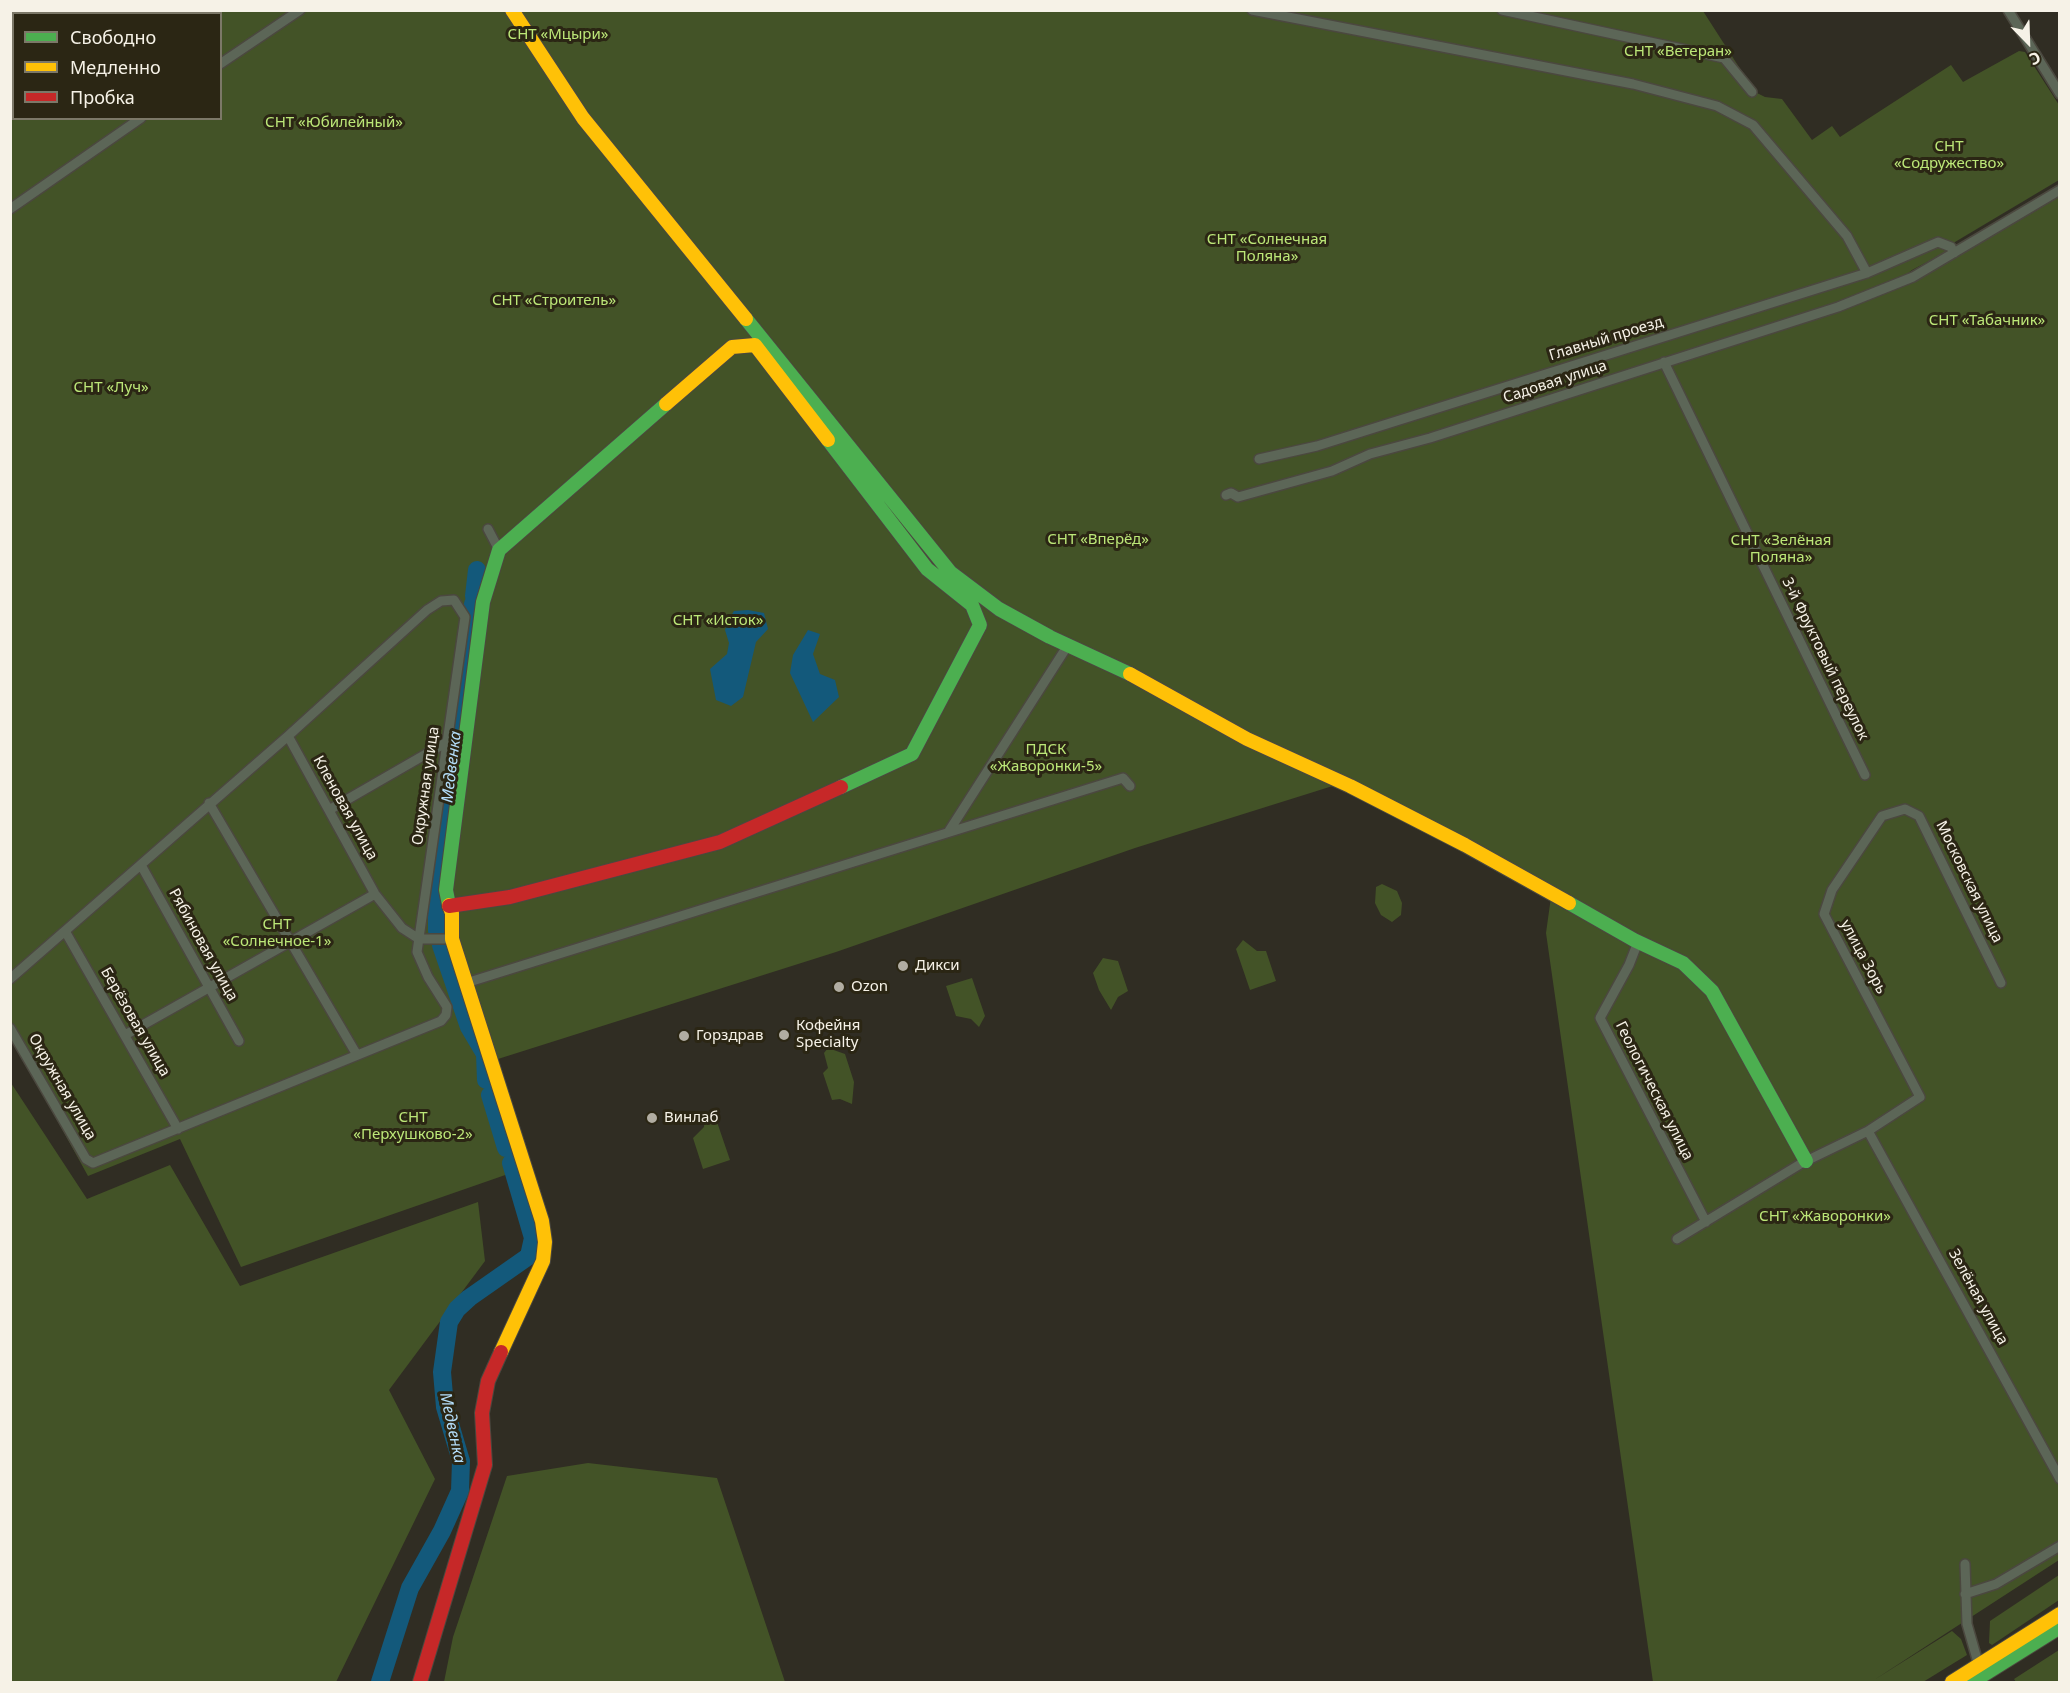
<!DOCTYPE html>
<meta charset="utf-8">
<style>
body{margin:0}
#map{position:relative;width:2070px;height:1693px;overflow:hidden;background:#302d23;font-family:"Noto Sans",sans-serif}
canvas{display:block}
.frame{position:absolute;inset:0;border:12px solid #f6f2e7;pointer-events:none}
.legend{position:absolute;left:12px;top:12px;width:210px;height:108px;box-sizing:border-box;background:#2b2614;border:2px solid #7c7868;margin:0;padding:8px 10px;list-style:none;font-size:18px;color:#f6f2e7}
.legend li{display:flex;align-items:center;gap:12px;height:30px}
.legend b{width:30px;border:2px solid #7c7868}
.north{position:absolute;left:1998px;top:12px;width:60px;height:60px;-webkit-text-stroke:4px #2b2614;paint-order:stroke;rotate:157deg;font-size:16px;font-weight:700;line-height:24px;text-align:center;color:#f6f2e7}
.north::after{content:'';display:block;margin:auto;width:21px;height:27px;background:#f6f2e7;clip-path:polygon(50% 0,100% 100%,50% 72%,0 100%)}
</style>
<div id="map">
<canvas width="2070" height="1693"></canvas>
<div class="frame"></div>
<ul class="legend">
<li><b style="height:8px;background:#4caf50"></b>Свободно</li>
<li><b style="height:8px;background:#ffc107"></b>Медленно</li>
<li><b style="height:8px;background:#c62828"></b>Пробка</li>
</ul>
<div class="north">С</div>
</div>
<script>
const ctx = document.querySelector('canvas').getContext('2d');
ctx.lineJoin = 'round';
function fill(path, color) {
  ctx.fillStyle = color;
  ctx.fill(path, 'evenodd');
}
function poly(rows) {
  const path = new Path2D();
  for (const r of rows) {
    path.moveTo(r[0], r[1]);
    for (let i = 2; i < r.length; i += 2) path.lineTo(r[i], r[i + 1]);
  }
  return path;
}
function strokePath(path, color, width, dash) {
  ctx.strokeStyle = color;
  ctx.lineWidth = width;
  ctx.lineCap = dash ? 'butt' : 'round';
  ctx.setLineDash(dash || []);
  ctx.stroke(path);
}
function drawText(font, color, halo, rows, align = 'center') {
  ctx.font = font + ' "Noto Sans",sans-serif';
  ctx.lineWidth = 6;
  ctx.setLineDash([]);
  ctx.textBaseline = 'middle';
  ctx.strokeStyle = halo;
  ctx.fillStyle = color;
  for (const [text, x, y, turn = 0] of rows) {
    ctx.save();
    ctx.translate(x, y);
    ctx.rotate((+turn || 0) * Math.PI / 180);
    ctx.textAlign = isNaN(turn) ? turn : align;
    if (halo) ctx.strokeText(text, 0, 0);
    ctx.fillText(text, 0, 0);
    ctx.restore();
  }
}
fill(poly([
 [10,11,1703,11,1755,92,1765,97,1782,99,1812,140,1832,126,1840,137,1951,65,1963,82,2019,51,2025,52,2059,105,2059,180,1955,242,1946,252,1912,270,1894,285,1915,281,2059,197,2059,1560,1874,1680,1952,1631,1961,1639,1967,1655,1923,1682,1653,1682,1546,933,1551,897,1339,784,1135,848,836,952,479,1065,511,1173,241,1267,180,1139,88,1176,11,1037],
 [14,14,220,14,220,118,14,118],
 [1382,884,1397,891,1402,903,1401,915,1392,922,1381,915,1375,903,1376,887],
 [1243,940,1257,951,1266,951,1276,981,1250,990,1236,949],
 [1103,958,1118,961,1128,991,1118,997,1111,1010,1099,990,1093,973],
 [972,978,985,1016,979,1027,971,1019,956,1016,946,986],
 [828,1048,845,1054,854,1082,852,1104,840,1099,832,1100,823,1073,828,1068,824,1053],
 [11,1083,87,1199,170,1165,240,1286,478,1202,485,1261,389,1390,435,1479,336,1682,11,1682],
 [705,1116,717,1122,730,1160,703,1169,693,1138,704,1127],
 [588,1463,717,1478,785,1682,444,1682,453,1637,507,1476],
 [2059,1575,2059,1600,1992,1645,1989,1643,1990,1621],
 [2059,1650,2059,1682,2016,1682,2014,1679]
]), '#435327');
fill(poly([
 [748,610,764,613,768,629,756,642,743,697,731,706,716,700,710,669,727,654,729,643,725,630,729,619,734,611],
 [808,630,820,634,813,654,820,674,835,680,839,697,813,722,790,673,793,655]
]), '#13597b');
strokePath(poly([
 [474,596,477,570],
 [437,931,437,890,473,604],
 [441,945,469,1027,485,1054,486,1080],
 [490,1095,506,1148],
 [380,1682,410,1588,442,1531,460,1491,461,1461,445,1407,442,1372,449,1322,457,1309,469,1298,529,1256,533,1238,511,1163]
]), '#13597b', 18);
const street = poly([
 [1252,10,1633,84,1717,106,1753,125,1847,236,1867,273],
 [1502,10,1724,58,1752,92],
 [2008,10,2060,94],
 [220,64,300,10],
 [10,209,141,118],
 [1664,362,1865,775],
 [1259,459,1317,446,1867,273,1938,242,1951,247,1954,253],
 [1226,495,1231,493,1238,497,1332,471,1370,454,1430,438,1838,307,1913,277,2060,190],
 [488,529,499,550],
 [288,736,375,894,402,928,419,939,452,939],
 [209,803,357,1055],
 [329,810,447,742],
 [949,831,1068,645],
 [141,865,239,1041],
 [65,931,178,1129],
 [1638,942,1629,965,1600,1018,1706,1222],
 [10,979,288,736,427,610,441,601,454,600,465,617,417,952,428,977,447,1007,446,1015,441,1021,93,1163,86,1159,10,1028],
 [466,983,1123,778,1130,786],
 [125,1035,375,894],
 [1868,1131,2060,1479],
 [1677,1239,1802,1163,1868,1131,1920,1097,1824,914,1832,890,1882,816,1905,809,1919,816,2001,983],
 [1965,1564,1967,1624,1979,1666],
 [1965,1594,1996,1584,2060,1546]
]);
const fast = poly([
 [746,319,950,572,999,609,1050,637,1130,674],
 [828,440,927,569,972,605,980,625,912,754,841,787],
 [1569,903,1634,940,1683,963,1712,991,1806,1161],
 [449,905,446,890,483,602,499,550,666,404],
 [1972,1682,2060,1627]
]);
const slow = poly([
 [512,10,583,118,746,319],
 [666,404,732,347,755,345,828,440],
 [1130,674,1247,739,1350,786,1465,845,1569,903],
 [449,905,452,913,452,939,542,1221,545,1242,543,1261,501,1352],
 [1952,1682,2060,1614]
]);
const jam = poly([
 [449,906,510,897,720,842,841,787],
 [420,1682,485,1465,482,1413,488,1381,501,1352]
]);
strokePath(street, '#4b483f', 12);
strokePath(fast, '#4b483f', 16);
strokePath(slow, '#4b483f', 16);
strokePath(jam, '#4b483f', 16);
strokePath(street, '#5c6657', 9);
strokePath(fast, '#4caf50', 14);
strokePath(slow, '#ffc107', 14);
strokePath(jam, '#c62828', 14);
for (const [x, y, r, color] of [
 [903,966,6,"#b1ada2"],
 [839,987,6,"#b1ada2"],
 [784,1035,6,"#b1ada2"],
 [684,1036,6,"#b1ada2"],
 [652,1118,6,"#b1ada2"]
]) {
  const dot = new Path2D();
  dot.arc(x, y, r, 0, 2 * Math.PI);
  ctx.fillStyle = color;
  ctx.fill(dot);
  strokePath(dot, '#2b2614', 2);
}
drawText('15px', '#bce778', '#2b2614', [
 ["СНТ «Мцыри»",558,35],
 ["СНТ «Ветеран»",1678,52],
 ["СНТ «Юбилейный»",334,123],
 ["СНТ",1949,147],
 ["«Содружество»",1949,164],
 ["СНТ «Солнечная",1267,240],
 ["Поляна»",1267,257],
 ["СНТ «Строитель»",554,301],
 ["СНТ «Табачник»",1987,321],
 ["СНТ «Луч»",111,388],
 ["СНТ «Вперёд»",1098,540],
 ["СНТ «Зелёная",1781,541],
 ["Поляна»",1781,558],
 ["СНТ «Исток»",718,621],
 ["ПДСК",1046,750],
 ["«Жаворонки-5»",1046,767],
 ["СНТ",277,925],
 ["«Солнечное-1»",277,942],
 ["СНТ",413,1118],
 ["«Перхушково-2»",413,1135],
 ["СНТ «Жаворонки»",1825,1217]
]);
drawText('15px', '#f6f2e7', '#2b2614', [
 ["Главный проезд",1606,339,-17],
 ["Садовая улица",1555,382,-18],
 ["3-й Фруктовый переулок",1825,659,64],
 ["Окружная улица",426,786,-82],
 ["Кленовая улица",345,808,61],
 ["Московская улица",1969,882,64],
 ["Рябиновая улица",203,945,61],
 ["улица Зорь",1863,957,62],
 ["Берёзовая улица",135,1022,60],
 ["Окружная улица",62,1087,60],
 ["Геологическая улица",1654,1091,63],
 ["Зелёная улица",1978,1297,61]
]);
drawText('15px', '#f6f2e7', '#2b2614', [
 ["Дикси",915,966],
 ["Ozon",851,987],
 ["Кофейня",796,1026],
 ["Specialty",796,1043],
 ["Горздрав",696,1036],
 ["Винлаб",664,1118]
], 'left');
drawText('italic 16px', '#b3ddf9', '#2b2614', [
 ["Медвенка",452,767,-83],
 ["Медвенка",452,1428,78]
]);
</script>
